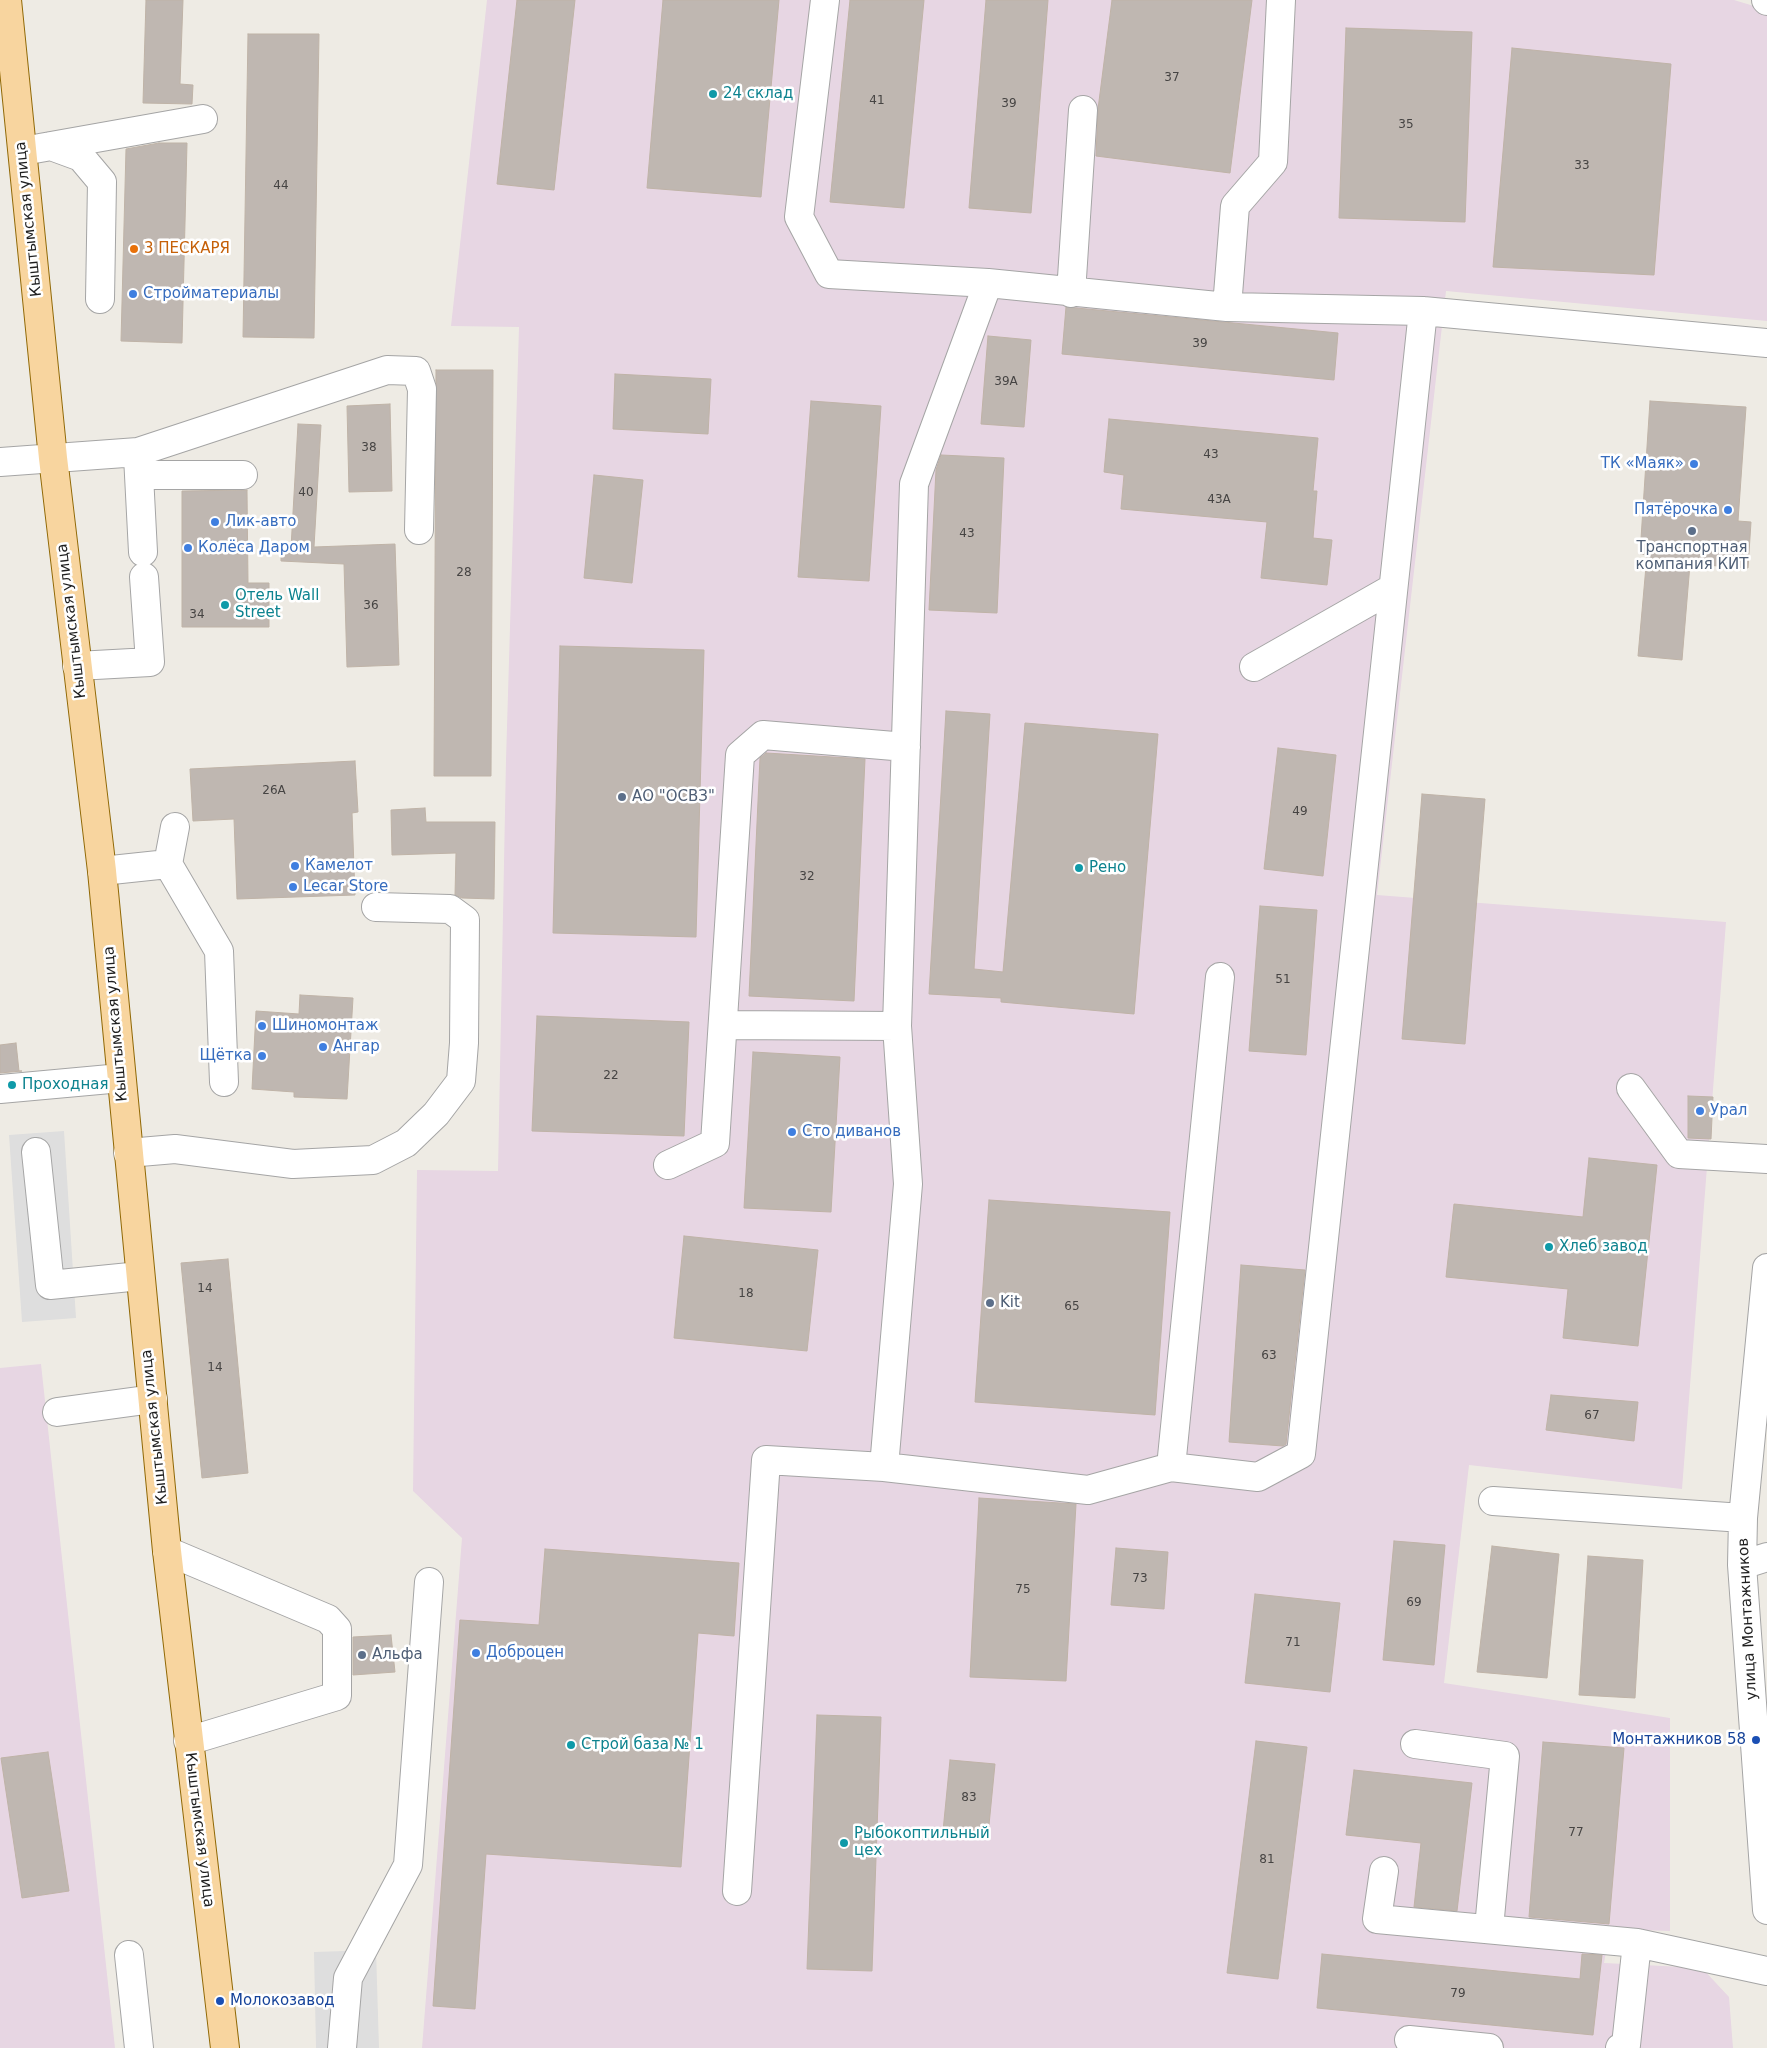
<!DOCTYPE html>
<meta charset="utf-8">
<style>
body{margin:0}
canvas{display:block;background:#eeebe4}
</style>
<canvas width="1767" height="2048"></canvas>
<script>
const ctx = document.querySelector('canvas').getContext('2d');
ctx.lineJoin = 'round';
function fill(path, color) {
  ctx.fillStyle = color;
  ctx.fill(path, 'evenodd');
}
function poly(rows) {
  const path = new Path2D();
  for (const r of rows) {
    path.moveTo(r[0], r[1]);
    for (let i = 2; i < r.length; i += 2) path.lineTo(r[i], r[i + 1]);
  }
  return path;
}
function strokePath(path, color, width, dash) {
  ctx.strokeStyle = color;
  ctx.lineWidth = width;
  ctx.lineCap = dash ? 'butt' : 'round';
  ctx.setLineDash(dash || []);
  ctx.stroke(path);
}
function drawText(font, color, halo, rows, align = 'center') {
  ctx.font = font + ' "DejaVu Sans",sans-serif';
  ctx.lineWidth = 5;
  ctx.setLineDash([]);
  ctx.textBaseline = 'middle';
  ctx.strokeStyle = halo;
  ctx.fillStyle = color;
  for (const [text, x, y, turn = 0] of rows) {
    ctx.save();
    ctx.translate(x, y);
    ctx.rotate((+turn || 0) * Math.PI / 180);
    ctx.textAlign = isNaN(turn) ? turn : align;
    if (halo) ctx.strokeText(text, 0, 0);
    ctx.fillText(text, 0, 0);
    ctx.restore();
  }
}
fill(poly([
 [487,0,1734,0,1767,10,1767,321,1446,291,1377,895,1726,922,1682,1489,1469,1465,1444,1683,1670,1718,1670,1931,1610,1929,1604,1963,1702,1968,1729,1997,1733,2048,422,2048,462,1538,413,1491,417,1170,498,1171,506,760,519,327,451,326],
 [41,1364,115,2048,0,2048,0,1368]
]), '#e7d6e3');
fill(poly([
 [64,1131,76,1318,22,1322,9,1135],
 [376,1950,379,2048,316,2048,314,1952]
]), '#dedede');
const building = poly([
 [146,0,183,0,180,84,193,85,192,104,143,103,146,0],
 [517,0,575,0,554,190,497,184,517,0],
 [663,0,779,0,761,197,647,188,663,0],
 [850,0,924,0,904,208,830,202,850,0],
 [986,0,1048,0,1031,213,969,208,986,0],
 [1112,0,1252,0,1230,173,1096,156,1098,109,1112,0],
 [1346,28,1472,32,1465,222,1339,218,1346,28],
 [248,34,319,34,314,338,243,337,248,34],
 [1512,48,1671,64,1654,275,1493,267,1512,48],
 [159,143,187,143,182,343,121,341,126,149,159,143],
 [1066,307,1338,333,1334,380,1062,354,1066,307],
 [988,336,1031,340,1024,427,981,424,988,336],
 [436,370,493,370,491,776,434,776,436,370],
 [615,374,711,379,708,434,613,429,615,374],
 [811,401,881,406,869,581,798,577,811,401],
 [1650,401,1746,407,1738,521,1751,522,1748,568,1690,564,1682,660,1638,656,1647,555,1640,554,1650,401],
 [390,404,392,491,349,492,347,406,390,404],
 [1109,419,1318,438,1313,491,1317,491,1313,538,1332,540,1327,585,1261,578,1267,522,1121,509,1124,475,1104,472,1109,419],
 [298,424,321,425,314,547,395,544,399,665,347,667,344,564,281,561,281,548,291,548,298,424],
 [941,455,1004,458,997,613,929,610,936,470,941,455],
 [594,475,643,480,632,583,584,578,594,475],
 [247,490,248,583,269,583,269,627,182,627,182,491,247,490],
 [560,646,704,650,696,937,553,933,560,646],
 [946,711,990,714,974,969,1003,972,1025,723,1158,734,1134,1014,1001,1002,1001,998,929,994,946,711],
 [1278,748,1336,755,1323,876,1264,869,1278,748],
 [766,753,865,759,854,1001,749,996,760,758,766,753],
 [355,761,358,812,352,813,355,895,237,899,234,819,193,821,190,769,355,761],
 [1422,794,1485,799,1465,1044,1402,1039,1422,794],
 [425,808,426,822,495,822,494,899,462,898,455,895,456,853,392,855,391,810,425,808],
 [1260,906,1317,910,1306,1055,1249,1051,1260,906],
 [300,995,353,998,347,1099,294,1097,294,1092,252,1089,256,1011,299,1014,300,995],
 [537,1016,689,1022,684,1136,532,1131,537,1016],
 [16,1043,19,1071,22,1071,0,1073,0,1045,16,1043],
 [753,1052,840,1057,831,1212,744,1208,753,1052],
 [1688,1096,1713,1097,1711,1139,1688,1138,1688,1096],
 [1589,1158,1657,1165,1638,1346,1563,1338,1568,1289,1446,1277,1454,1204,1583,1217,1589,1158],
 [989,1200,1170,1212,1155,1415,975,1402,989,1200],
 [684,1236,818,1250,807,1351,674,1338,684,1236],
 [228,1259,248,1473,202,1478,181,1263,228,1259],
 [1241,1265,1305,1270,1286,1444,1283,1446,1229,1442,1241,1265],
 [1551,1395,1638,1402,1634,1441,1546,1430,1551,1395],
 [979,1498,1076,1504,1066,1681,970,1677,979,1498],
 [1394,1541,1445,1545,1434,1665,1383,1660,1394,1541],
 [1492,1546,1559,1554,1547,1678,1477,1672,1492,1546],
 [1116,1548,1168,1552,1164,1609,1111,1605,1116,1548],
 [545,1549,739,1563,734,1636,698,1633,681,1867,486,1854,475,2009,433,2006,460,1620,539,1625,545,1549],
 [1588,1556,1643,1560,1635,1698,1579,1695,1588,1556],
 [1255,1594,1340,1603,1330,1692,1245,1683,1255,1594],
 [391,1635,395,1672,353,1675,353,1637,391,1635],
 [817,1715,881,1717,872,1971,807,1969,817,1715],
 [1256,1741,1307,1747,1278,1979,1227,1973,1256,1741],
 [1543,1742,1624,1748,1609,1924,1529,1917,1543,1742],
 [48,1752,69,1891,22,1898,1,1758,48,1752],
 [950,1760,995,1764,988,1835,943,1831,950,1760],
 [1354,1770,1472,1783,1457,1911,1414,1907,1421,1843,1346,1835,1354,1770],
 [1322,1954,1580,1979,1582,1954,1602,1955,1593,2035,1317,2008,1322,1954]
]);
fill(building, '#bfb7b1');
strokePath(building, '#bfb3a7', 1);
const minor = poly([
 [825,0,799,217,829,274,988,283,1227,307,1423,311,1767,343],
 [1766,0,1767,1],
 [51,146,81,157,102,182,100,299],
 [23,151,203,119],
 [1071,293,1083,110],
 [1227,307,1235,206,1273,162,1281,0],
 [138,456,143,552],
 [0,462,138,452,387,370,416,371,422,389,419,530],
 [139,475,243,475],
 [77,666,150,662,144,577],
 [1254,667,1393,588],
 [175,827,168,864,219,951,224,1082],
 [102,871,168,864],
 [723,1025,897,1026],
 [1631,1088,1679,1154,1767,1159],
 [0,1089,121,1078],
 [36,1152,50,1285,140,1276],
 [128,1153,175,1149,293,1164,373,1160,406,1143,436,1114,461,1081,464,1043,465,920,450,909,376,907],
 [668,1165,715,1143,740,755,763,735,906,747],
 [1767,1268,1743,1518,1742,1565,1767,1910],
 [57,1412,153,1399],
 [884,1467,908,1184,897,1026,914,484,988,283],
 [1171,1467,1258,1477,1301,1454,1423,311],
 [1493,1501,1743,1518],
 [167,1551,328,1619,337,1629,337,1696,188,1741],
 [1742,1565,1767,1557],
 [1415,1744,1505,1756,1489,1928],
 [1384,1871,1377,1919,1637,1943,1767,1971],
 [737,1891,766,1460,884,1467,1088,1490,1171,1467,1220,977],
 [129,1955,139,2048],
 [1409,2040,1489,2048],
 [342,2048,348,1978,408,1865,429,1582],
 [1620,2048,1626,2045,1637,1943]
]);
const major = poly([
 [7,0,53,458,102,871,167,1551,225,2048]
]);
strokePath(minor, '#a5a5a5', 30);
strokePath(major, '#916906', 30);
strokePath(minor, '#fff', 28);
strokePath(major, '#f8d59f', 28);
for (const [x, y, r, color] of [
 [713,94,5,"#0f9aa8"],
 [134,249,5,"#e8710a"],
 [133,294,5,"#3f7fe0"],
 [1694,464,5,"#3f7fe0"],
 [1728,510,5,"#3f7fe0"],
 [215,522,5,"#3f7fe0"],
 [1692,531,5,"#5c6f8a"],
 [188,548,5,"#3f7fe0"],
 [225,605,5,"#0f9aa8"],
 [622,797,5,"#5c6f8a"],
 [295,866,5,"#3f7fe0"],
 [1079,868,5,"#0f9aa8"],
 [293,887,5,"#3f7fe0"],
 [262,1026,5,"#3f7fe0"],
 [323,1047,5,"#3f7fe0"],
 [262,1056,5,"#3f7fe0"],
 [12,1085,5,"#0f9aa8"],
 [1700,1111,5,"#3f7fe0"],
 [792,1132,5,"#3f7fe0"],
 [1549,1247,5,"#0f9aa8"],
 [990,1303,5,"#5c6f8a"],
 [476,1653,5,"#3f7fe0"],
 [362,1655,5,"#5c6f8a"],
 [1756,1740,5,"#1a4fb4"],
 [571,1745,5,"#0f9aa8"],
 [844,1843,5,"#0f9aa8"],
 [220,2001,5,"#1a4fb4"]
]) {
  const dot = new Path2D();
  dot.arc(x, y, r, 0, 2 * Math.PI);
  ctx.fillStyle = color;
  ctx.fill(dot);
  strokePath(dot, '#fff', 2);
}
drawText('12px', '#464443', null, [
 ["37",1172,78],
 ["41",877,101],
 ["39",1009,104],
 ["35",1406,125],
 ["33",1582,166],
 ["44",281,186],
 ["39",1200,344],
 ["39А",1006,382],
 ["38",369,448],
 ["43",1211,455],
 ["40",306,493],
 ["43А",1219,500],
 ["43",967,534],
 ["28",464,573],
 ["36",371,606],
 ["34",197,615],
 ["26А",274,791],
 ["49",1300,812],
 ["32",807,877],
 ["51",1283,980],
 ["22",611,1076],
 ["14",205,1289],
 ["18",746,1294],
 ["65",1072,1307],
 ["63",1269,1356],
 ["14",215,1368],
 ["67",1592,1416],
 ["73",1140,1579],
 ["75",1023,1590],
 ["69",1414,1603],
 ["71",1293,1643],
 ["83",969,1798],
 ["77",1576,1833],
 ["81",1267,1860],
 ["79",1458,1994]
]);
drawText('15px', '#0d838f', '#fff', [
 ["24 склад",723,94],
 ["Отель Wall",235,596],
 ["Street",235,613],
 ["Рено",1089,868],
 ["Проходная",22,1085],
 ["Хлеб завод",1559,1247],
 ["Строй база № 1",581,1745],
 ["Рыбокоптильный",854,1834],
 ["цех",854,1851]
], 'left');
drawText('15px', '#1e1e1e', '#fff', [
 ["Кыштымская улица",29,219,-96],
 ["Кыштымская улица",72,621,-97],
 ["Кыштымская улица",116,1024,-95],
 ["Кыштымская улица",155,1427,-96],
 ["улица Монтажников",1748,1619,-93],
 ["Кыштымская улица",199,1830,83]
]);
drawText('15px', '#c56008', '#fff', [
 ["3 ПЕСКАРЯ",144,249]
], 'left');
drawText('15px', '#366cbe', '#fff', [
 ["Стройматериалы",143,294],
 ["ТК «Маяк»",1684,464,"right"],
 ["Пятёрочка",1718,510,"right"],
 ["Лик-авто",225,522],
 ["Колёса Даром",198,548],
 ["Камелот",305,866],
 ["Lecar Store",303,887],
 ["Шиномонтаж",272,1026],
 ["Ангар",333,1047],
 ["Щётка",252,1056,"right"],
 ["Урал",1710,1111],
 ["Сто диванов",802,1132],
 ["Доброцен",486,1653]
], 'left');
drawText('15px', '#4e5e75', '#fff', [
 ["Транспортная",1692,548,"center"],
 ["компания КИТ",1692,565,"center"],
 ["АО \"ОСВЗ\"",632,797],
 ["Kit",1000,1303],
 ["Альфа",372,1655]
], 'left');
drawText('15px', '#164399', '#fff', [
 ["Монтажников 58",1746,1740],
 ["Молокозавод",230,2001,"left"]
], 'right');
</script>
